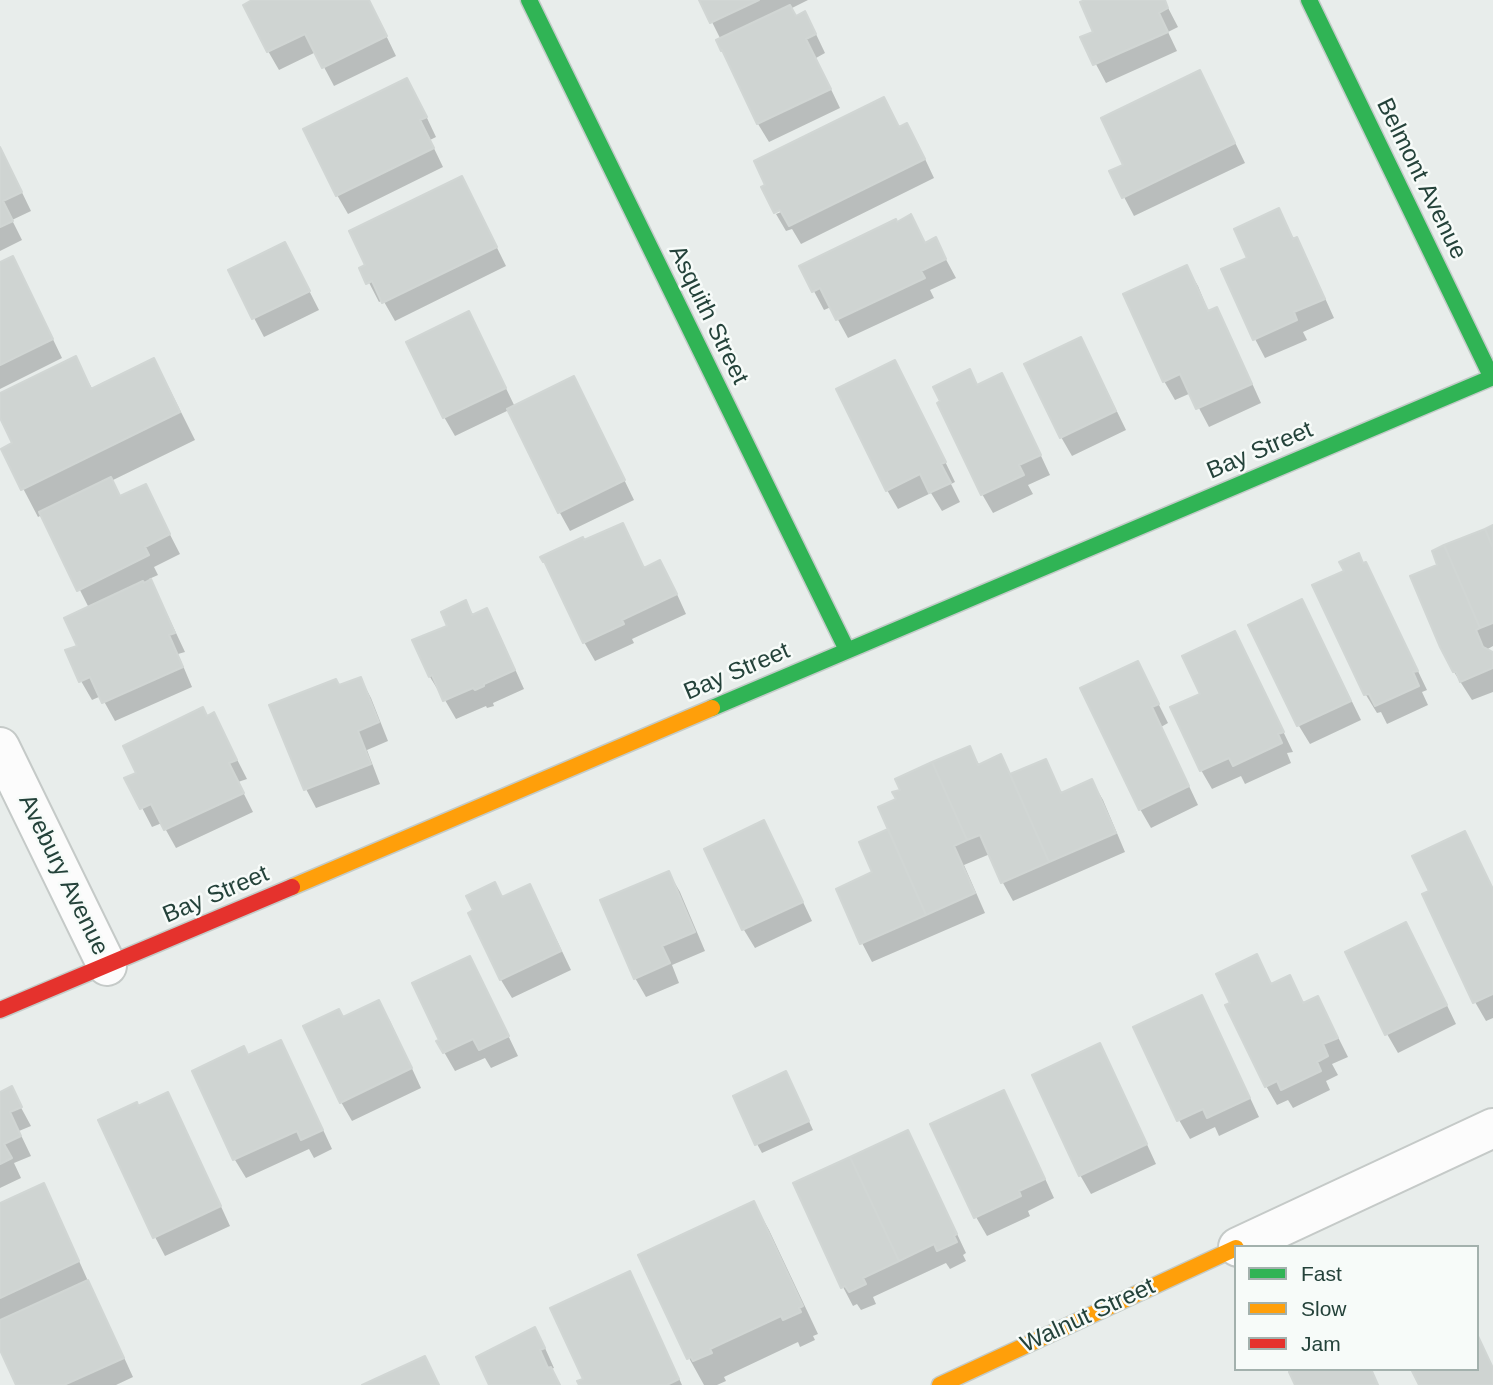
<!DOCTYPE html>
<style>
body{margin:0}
#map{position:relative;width:1493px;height:1385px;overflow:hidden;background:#e8edeb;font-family:Helvetica,sans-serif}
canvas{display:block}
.legend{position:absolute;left:1234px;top:1245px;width:245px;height:126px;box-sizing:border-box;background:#f7fbf9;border:2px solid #a3b1ad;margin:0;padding:9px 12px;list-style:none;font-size:21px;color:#24423a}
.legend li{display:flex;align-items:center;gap:14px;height:35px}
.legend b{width:35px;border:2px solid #a3b1ad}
</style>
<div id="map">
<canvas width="1493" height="1385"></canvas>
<ul class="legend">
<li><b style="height:9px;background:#30b455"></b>Fast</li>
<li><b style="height:9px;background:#ff9f0a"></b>Slow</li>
<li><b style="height:9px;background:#e5322d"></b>Jam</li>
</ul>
</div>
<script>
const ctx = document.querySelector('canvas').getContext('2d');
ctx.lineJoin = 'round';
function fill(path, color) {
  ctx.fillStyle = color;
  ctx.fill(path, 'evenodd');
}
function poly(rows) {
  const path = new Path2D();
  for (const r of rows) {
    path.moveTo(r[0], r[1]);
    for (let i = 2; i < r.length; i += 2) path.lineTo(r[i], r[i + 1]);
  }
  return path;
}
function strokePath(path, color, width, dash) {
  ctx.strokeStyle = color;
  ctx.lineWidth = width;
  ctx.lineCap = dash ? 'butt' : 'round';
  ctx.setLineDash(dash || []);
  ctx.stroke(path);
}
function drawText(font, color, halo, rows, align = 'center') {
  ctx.font = font + ' Helvetica,sans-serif';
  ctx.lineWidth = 5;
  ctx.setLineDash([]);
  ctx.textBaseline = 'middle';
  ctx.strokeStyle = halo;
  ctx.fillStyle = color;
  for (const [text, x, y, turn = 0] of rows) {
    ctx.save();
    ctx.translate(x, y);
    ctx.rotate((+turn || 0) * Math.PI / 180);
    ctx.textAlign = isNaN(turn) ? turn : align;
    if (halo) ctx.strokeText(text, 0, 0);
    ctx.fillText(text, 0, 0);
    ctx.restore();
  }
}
fill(poly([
 [256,0,369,0,396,56,334,86,316,52,279,70,268,51],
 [701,0,808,0,790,9,795,18,804,13,815,32,825,53,816,58,840,108,769,142,758,124,732,68,721,40],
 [1089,0,1164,0,1178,27,1168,32,1177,51,1106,83,1082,38,1096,33],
 [1199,72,1210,91,1245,163,1134,216,1124,197,1126,166],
 [418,99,436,137,430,140,443,167,348,214,337,195],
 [884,99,900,128,918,144,934,178,801,244,792,229,786,231,776,214,789,209],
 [0,147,31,211,12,220,22,240,0,251],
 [472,197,506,266,395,321,383,300,379,302,362,269],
 [1279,211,1294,240,1296,239,1307,258,1334,318,1303,332,1307,340,1265,358,1255,339,1249,259],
 [911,217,926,244,935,239,956,278,930,290,934,298,848,338,831,307,824,310,801,267],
 [295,263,319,310,264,337,254,318],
 [0,264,23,277,62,358,0,389],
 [1187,268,1198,286,1209,313,1217,309,1227,328,1261,403,1209,427,1191,393,1175,400,1164,381],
 [479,332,515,407,584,397,634,500,570,531,560,513,509,410,455,436,444,417],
 [1081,339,1091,358,1126,430,1072,456,1061,437],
 [75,359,93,390,153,360,169,388,195,440,111,481,121,498,145,486,180,554,154,567,158,575,149,579,161,601,185,652,178,654,192,687,115,721,101,696,92,700,81,681,79,647,89,608,42,515,38,517,3,450,15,444,0,414,0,395],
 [895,362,906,381,955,482,951,484,960,502,942,511,931,493,898,509,887,490],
 [969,371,978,386,1002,375,1012,394,1050,475,1028,485,1033,494,993,513,982,494],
 [622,525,645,569,671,581,686,614,632,639,634,643,595,661,584,642,584,543],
 [1493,527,1493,646,1486,650,1493,655,1493,692,1472,700,1454,672,1440,566],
 [1365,564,1376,583,1427,690,1422,692,1428,705,1387,724,1381,712,1377,713,1366,695,1364,565],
 [1301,601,1312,620,1361,720,1310,744,1299,726,1251,626],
 [465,602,474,616,487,610,497,629,524,689,493,703,494,706,487,708,486,706,456,719,442,695,441,695,430,677,414,641,449,627],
 [1234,633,1245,652,1293,752,1287,753,1291,763,1245,784,1241,776,1212,789,1201,770,1203,695],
 [1138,663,1168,723,1161,727,1198,805,1151,828,1140,809],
 [361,679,371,698,388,741,367,750,380,784,316,808,306,789,272,706,339,688],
 [214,714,247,779,238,782,253,812,176,848,162,823,152,827,127,779,138,774,207,717],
 [969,748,980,766,1000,756,1011,775,1045,761,1062,795,1092,781,1103,800,1125,852,1013,901,1003,883,990,854,964,865,985,913,872,962,862,943,874,873,890,830,898,800],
 [763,823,774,841,812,921,755,948,744,930,706,850],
 [1465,833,1493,889,1493,1018,1486,1021,1475,1002,1424,895,1432,892],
 [669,873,680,892,705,951,672,965,679,983,646,997,635,978],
 [529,886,540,905,571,970,512,998,501,980,470,914],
 [1406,924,1417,943,1456,1024,1398,1053,1387,1034],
 [1256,956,1272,985,1289,978,1304,1005,1328,1017,1348,1057,1332,1064,1338,1075,1326,1081,1330,1090,1293,1108,1288,1100,1277,1105,1266,1086,1232,1004],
 [470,958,480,977,518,1056,491,1068,485,1058,455,1071,444,1052],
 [1201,997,1212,1016,1259,1117,1219,1136,1215,1127,1190,1139,1179,1120],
 [379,1002,390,1021,421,1088,352,1121,341,1102,305,1027,343,1019],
 [280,1043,291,1061,332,1149,314,1158,309,1149,246,1178,235,1160,194,1071,248,1057],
 [1099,1045,1110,1064,1156,1164,1091,1194,1080,1175],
 [791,1082,813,1130,762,1153,757,1144],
 [11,1089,31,1126,19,1131,31,1156,14,1163,21,1178,0,1188,0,1094],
 [1003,1092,1014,1111,1054,1198,1028,1211,1030,1216,987,1236,976,1217,933,1125],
 [138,1108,178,1113,230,1226,165,1256,155,1237],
 [907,1132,918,1151,966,1253,963,1255,966,1261,950,1269,946,1263,873,1297,876,1304,861,1310,857,1304,853,1306,843,1287],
 [754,1203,769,1230,818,1334,813,1336,815,1340,800,1347,798,1342,724,1377,726,1381,717,1385,704,1385,689,1358,641,1256],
 [0,1205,54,1205,88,1281,87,1281,98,1301,133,1377,116,1385,18,1385,0,1346],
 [629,1274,640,1292,682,1385,581,1385,585,1380],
 [534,1329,545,1348,554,1368,551,1369,560,1385,491,1385]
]), '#0003');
const building = poly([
 [252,0,369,0,387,36,322,68,305,34,267,52,243,5,252,0],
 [699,0,759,0,710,23,699,0],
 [1085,0,1165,0,1168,8,1159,13,1168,32,1093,65,1080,37,1093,32,1080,2,1085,0],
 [790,5,796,16,805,11,816,34,806,39,831,89,757,124,722,50,721,51,716,40,790,5],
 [1200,70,1235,143,1122,198,1109,171,1123,165,1101,118,1200,70],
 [407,78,427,117,420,120,434,148,336,196,303,129,407,78],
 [884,97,899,127,907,123,925,159,789,226,780,210,774,213,761,187,765,185,754,161,884,97],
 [0,147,22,192,3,201,13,221,0,227,0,147],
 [462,176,497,247,382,303,372,281,366,284,359,268,365,265,349,231,462,176],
 [1279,208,1293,239,1297,237,1325,299,1294,312,1297,320,1253,340,1221,269,1247,258,1234,229,1279,208],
 [911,214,925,243,936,237,946,259,921,271,925,278,836,320,820,288,812,292,799,266,896,219,897,222,911,214],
 [285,242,310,291,252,319,228,270,285,242],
 [13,256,53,339,0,365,0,262,13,256],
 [1187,265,1208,311,1217,307,1252,384,1196,409,1180,374,1163,382,1123,294,1187,265],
 [469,311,506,388,443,418,406,342,469,311],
 [1081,337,1116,411,1060,438,1024,364,1081,337],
 [76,356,91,389,154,358,180,412,21,490,1,449,12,443,0,418,0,393,76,356],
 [895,360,946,462,941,464,951,483,929,493,920,474,886,491,836,389,895,360],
 [970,369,977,385,1002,373,1041,455,1019,465,1024,475,981,495,937,403,940,401,933,387,970,369],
 [574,376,625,480,558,513,507,409,574,376],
 [111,477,120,496,146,484,170,534,145,547,149,555,77,591,39,512,111,477],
 [623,523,644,568,660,560,677,594,622,620,624,624,583,643,544,561,543,562,540,557,583,537,584,540,623,523],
 [1493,525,1493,548,1485,529,1493,525],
 [1485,529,1493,548,1493,623,1480,628,1444,545,1485,529],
 [1444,545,1480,628,1476,630,1483,647,1493,652,1493,668,1460,682,1456,672,1453,672,1440,647,1410,576,1437,565,1432,551,1444,545],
 [1359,553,1363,563,1366,562,1418,671,1413,672,1419,686,1375,706,1369,694,1364,695,1312,585,1344,571,1339,562,1359,553],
 [151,579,175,633,169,635,183,667,102,703,90,677,79,682,65,650,77,646,64,618,143,581,144,583,151,579],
 [1302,599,1351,701,1297,726,1248,625,1302,599],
 [466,600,472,615,487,608,515,670,484,684,484,686,475,690,473,688,443,701,432,675,429,677,412,640,447,626,441,612,466,600],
 [1235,631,1284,732,1278,734,1282,743,1233,766,1229,758,1200,771,1170,707,1200,694,1182,656,1235,631],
 [1138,661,1159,704,1152,707,1189,786,1139,810,1080,688,1138,661],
 [361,677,379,722,358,731,371,764,304,790,269,705,336,679,339,685,361,677],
 [203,707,207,716,214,712,237,760,229,763,244,793,164,830,151,804,140,809,124,778,136,773,123,746,203,707],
 [970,746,978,765,1001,754,1049,862,1001,883,980,835,967,840,932,762,970,746],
 [1046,759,1061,793,1092,779,1116,833,1049,862,1010,774,1046,759],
 [932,762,967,840,954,846,975,893,926,915,878,807,896,799,892,792,900,790,895,779,932,762],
 [764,820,803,902,742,930,704,849,764,820],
 [888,829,926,915,860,944,836,889,872,872,859,842,888,829],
 [1465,831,1493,889,1493,994,1473,1003,1422,894,1429,891,1412,856,1465,831],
 [669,871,695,932,662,946,670,963,634,979,600,900,669,871],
 [495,882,502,897,530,884,561,951,500,980,468,913,473,910,466,896,495,882],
 [1406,922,1447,1005,1385,1035,1345,952,1406,922],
 [1257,954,1271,984,1290,975,1303,1003,1318,996,1338,1038,1323,1044,1328,1056,1317,1062,1321,1071,1281,1090,1277,1081,1265,1087,1225,1005,1230,1003,1216,974,1257,954],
 [470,956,509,1036,479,1050,473,1039,443,1053,436,1041,439,1040,412,983,470,956],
 [1202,995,1250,1098,1207,1118,1203,1109,1177,1121,1133,1027,1202,995],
 [379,1000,412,1068,340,1103,303,1026,339,1009,343,1017,379,1000],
 [281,1040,323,1130,301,1140,297,1131,233,1160,192,1071,244,1046,248,1055,281,1040],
 [1100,1043,1147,1144,1079,1176,1032,1075,1100,1043],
 [786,1071,809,1121,755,1145,733,1096,786,1071],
 [12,1086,22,1107,10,1112,21,1136,4,1144,12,1158,0,1164,0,1092,12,1086],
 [1004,1090,1045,1179,1019,1191,1021,1196,974,1218,930,1124,1004,1090],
 [168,1092,221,1206,153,1238,98,1120,137,1102,138,1106,168,1092],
 [908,1130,957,1234,954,1236,957,1242,937,1251,934,1244,899,1261,850,1157,908,1130],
 [850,1157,899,1261,863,1278,866,1284,849,1292,845,1286,841,1288,793,1183,850,1157],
 [44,1183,79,1261,0,1298,0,1203,44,1183],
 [754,1201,803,1306,799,1308,801,1312,783,1320,781,1316,710,1349,712,1353,693,1361,691,1357,687,1359,638,1255,754,1201],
 [630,1271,679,1379,667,1385,579,1385,577,1381,583,1379,550,1308,630,1271],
 [88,1280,124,1358,64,1385,16,1385,0,1350,0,1320,88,1280],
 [535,1327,545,1348,540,1350,548,1368,551,1367,560,1385,489,1385,476,1357,535,1327],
 [1477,1334,1493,1368,1493,1385,1419,1385,1411,1369,1477,1369,1477,1334],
 [425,1356,439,1385,362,1385,425,1356],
 [1296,1369,1371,1369,1378,1385,1295,1385,1289,1372,1296,1369]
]);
fill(building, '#cfd4d2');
strokePath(building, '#d1d6d4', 2);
const street = poly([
 [0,747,107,966],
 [1238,1247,1493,1128]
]);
const fast = poly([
 [529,0,847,650],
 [1309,0,1492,378],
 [712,708,1493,377]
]);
const slow = poly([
 [292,887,712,708],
 [940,1385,1236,1248]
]);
const jam = poly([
 [0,1010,292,887]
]);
strokePath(street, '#c5cac8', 42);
strokePath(fast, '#c3cbc8', 19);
strokePath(slow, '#c3cbc8', 19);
strokePath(jam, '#c3cbc8', 19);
strokePath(street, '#fcfcfc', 38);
strokePath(fast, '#30b455', 16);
strokePath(slow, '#ff9f0a', 16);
strokePath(jam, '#e5322d', 16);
drawText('24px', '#24423a', '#f7fbf9', [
 ["Belmont Avenue",1421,179,64],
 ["Asquith Street",708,315,64],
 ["Bay Street",1260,451,-23],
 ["Bay Street",737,672,-23],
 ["Avebury Avenue",63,875,64],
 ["Bay Street",216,895,-23],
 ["Walnut Street",1088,1316,-25]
]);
</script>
